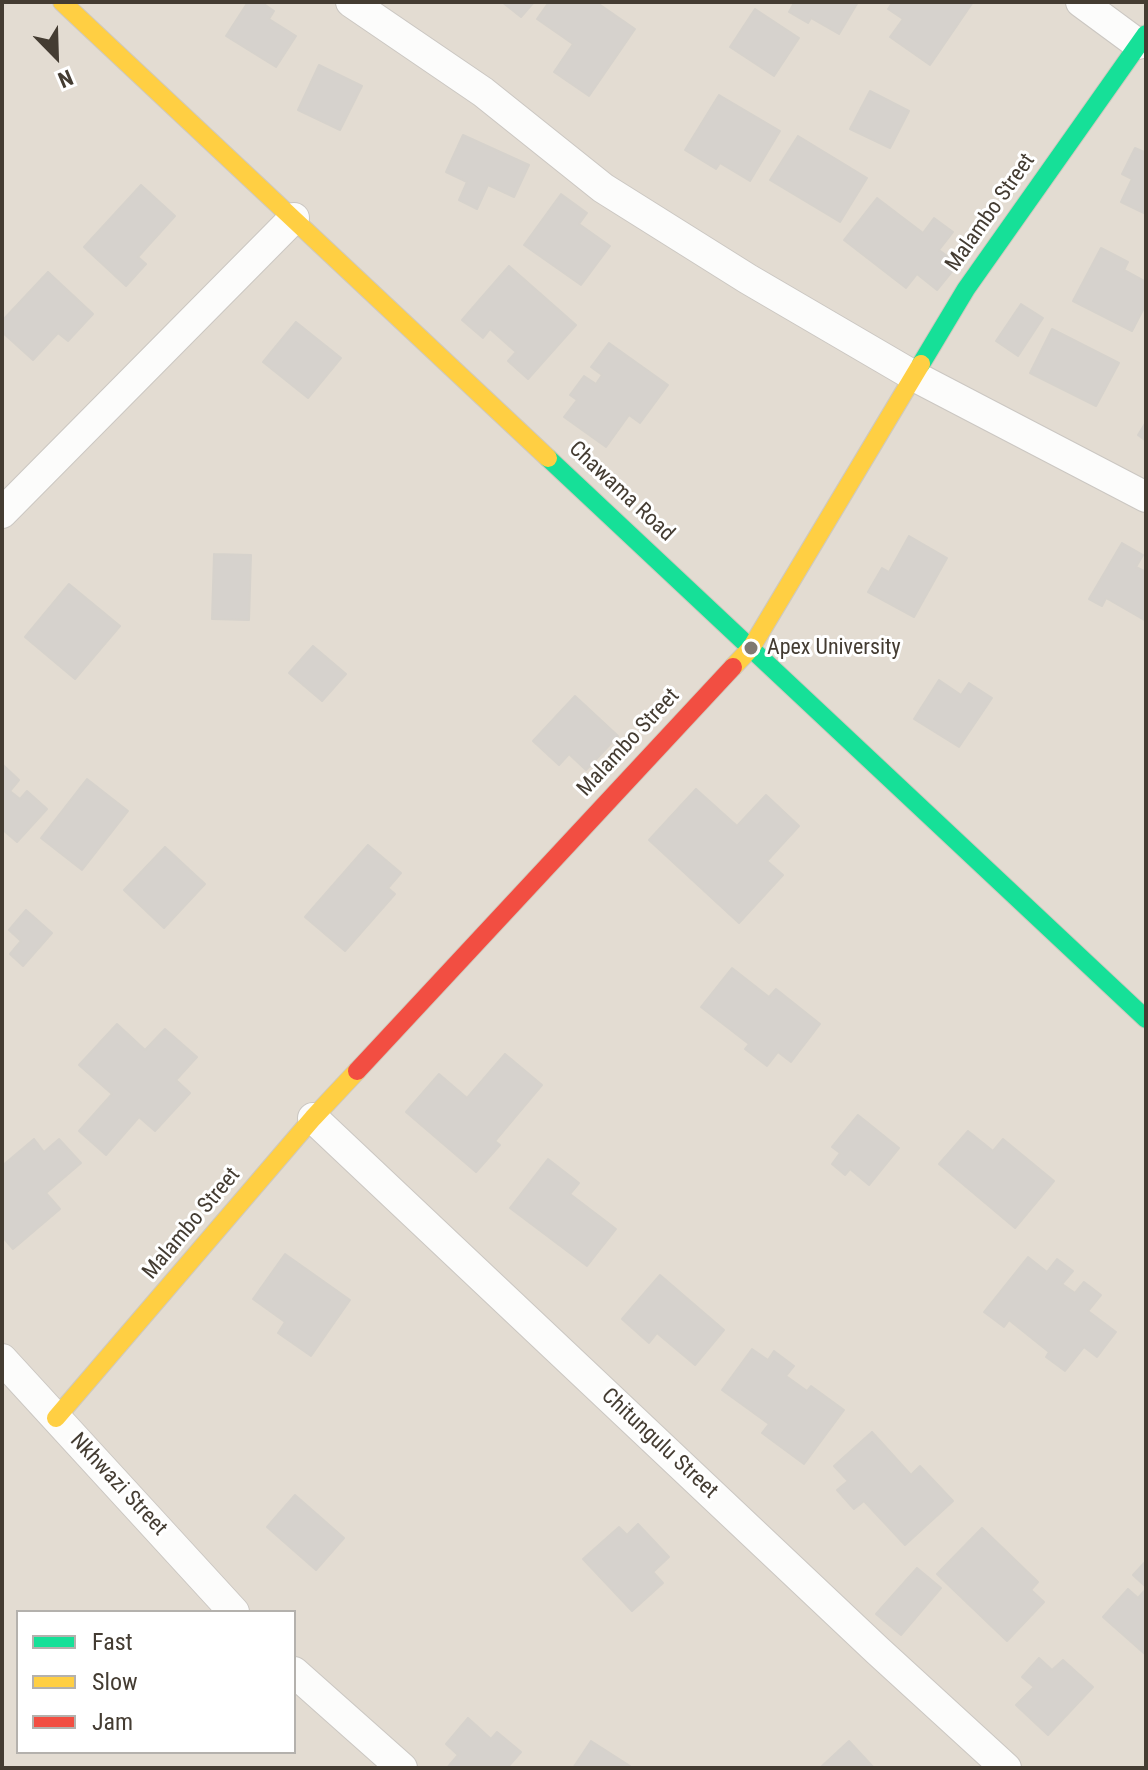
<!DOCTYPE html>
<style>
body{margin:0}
#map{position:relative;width:1148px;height:1770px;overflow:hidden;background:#eeebe6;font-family:"Roboto Condensed",sans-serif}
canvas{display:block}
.frame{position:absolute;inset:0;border:4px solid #443c32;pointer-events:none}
.legend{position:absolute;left:16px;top:1610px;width:280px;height:144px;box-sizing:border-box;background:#fff;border:2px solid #b4b1ad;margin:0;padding:10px 14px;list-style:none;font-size:24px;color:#443c32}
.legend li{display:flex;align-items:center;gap:16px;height:40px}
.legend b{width:40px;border:2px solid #b4b1ad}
.north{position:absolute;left:16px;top:16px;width:80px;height:80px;-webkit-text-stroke:6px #fff;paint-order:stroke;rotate:157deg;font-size:22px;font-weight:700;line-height:32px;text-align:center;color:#443c32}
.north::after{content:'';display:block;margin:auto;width:28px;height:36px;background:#443c32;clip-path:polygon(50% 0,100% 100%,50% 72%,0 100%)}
</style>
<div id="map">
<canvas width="1148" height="1770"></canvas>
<div class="frame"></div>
<ul class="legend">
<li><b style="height:10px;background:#16e098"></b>Fast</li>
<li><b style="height:10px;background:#ffcf43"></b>Slow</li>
<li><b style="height:10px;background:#f24e42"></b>Jam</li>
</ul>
<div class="north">N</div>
</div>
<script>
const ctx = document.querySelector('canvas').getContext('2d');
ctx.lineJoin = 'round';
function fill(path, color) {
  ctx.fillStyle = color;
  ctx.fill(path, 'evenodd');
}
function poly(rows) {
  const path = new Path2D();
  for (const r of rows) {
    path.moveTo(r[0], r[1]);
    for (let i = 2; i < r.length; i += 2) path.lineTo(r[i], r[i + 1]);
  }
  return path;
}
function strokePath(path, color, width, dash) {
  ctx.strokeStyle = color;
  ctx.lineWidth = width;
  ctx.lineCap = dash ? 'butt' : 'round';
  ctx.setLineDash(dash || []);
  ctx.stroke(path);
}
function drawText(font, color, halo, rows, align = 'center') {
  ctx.font = font + ' "Roboto Condensed",sans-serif';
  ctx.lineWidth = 6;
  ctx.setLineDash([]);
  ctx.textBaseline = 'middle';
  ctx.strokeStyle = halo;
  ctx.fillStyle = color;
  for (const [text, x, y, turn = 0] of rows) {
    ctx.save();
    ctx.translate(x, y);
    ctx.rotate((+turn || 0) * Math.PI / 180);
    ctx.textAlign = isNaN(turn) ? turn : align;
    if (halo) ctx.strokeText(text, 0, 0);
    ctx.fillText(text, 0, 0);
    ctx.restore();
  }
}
fill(poly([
 [2,2,1146,2,1146,1768,2,1768],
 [18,1612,294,1612,294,1752,18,1752]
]), '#e3dcd2');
const building = poly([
 [248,2,261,2,274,11,269,19,296,36,276,67,226,36,248,2],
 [502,2,534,2,521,17,502,2],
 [549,2,596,2,635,29,589,96,554,72,573,44,537,19,549,2],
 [791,2,858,2,839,34,811,18,808,23,789,12,794,3,791,2],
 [893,2,973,2,930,65,890,37,903,19,888,9,893,2],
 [755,9,799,38,774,76,730,47,755,9],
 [319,65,362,86,340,130,298,110,319,65],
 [870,91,909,111,890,148,850,129,870,91],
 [719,95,780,131,750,181,720,163,716,169,685,150,719,95],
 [463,135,529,165,514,197,488,185,477,209,459,200,467,182,446,172,463,135],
 [798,136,867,178,840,222,770,180,798,136],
 [1135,148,1144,152,1146,148,1146,214,1121,202,1132,179,1122,174,1135,148],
 [141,185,175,216,138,257,146,264,126,286,84,247,141,185],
 [561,194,587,213,579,224,610,246,581,285,524,245,561,194],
 [877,198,923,233,934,218,953,232,939,250,958,264,937,290,917,274,906,288,844,240,877,198],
 [1101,248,1128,262,1124,270,1146,282,1146,304,1132,331,1073,301,1101,248],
 [509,266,576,325,528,379,508,361,516,352,490,329,483,338,462,320,509,266],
 [48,272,93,314,68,341,58,333,33,360,2,332,2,321,48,272],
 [1021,304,1043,318,1018,356,996,341,1021,304],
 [296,322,341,358,308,398,263,362,296,322],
 [1052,329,1119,363,1096,406,1030,373,1052,329],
 [609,343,668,385,640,423,629,415,606,447,564,417,577,400,570,395,584,376,596,384,602,375,591,367,609,343],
 [1146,422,1146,441,1138,435,1146,422],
 [909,536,947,558,914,617,868,592,882,568,889,572,909,536],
 [1122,543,1143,555,1136,567,1146,572,1146,621,1106,598,1102,606,1089,599,1122,543],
 [214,554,251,555,249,620,212,619,214,554],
 [69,584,120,626,75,679,25,637,69,584],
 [313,646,346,674,322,701,289,673,313,646],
 [939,680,961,695,969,683,992,698,959,747,914,719,939,680],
 [575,696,618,736,586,770,569,754,559,765,533,741,575,696],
 [2,764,19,780,10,791,20,799,27,791,47,809,17,842,2,829,2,764],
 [87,779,128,811,82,870,41,838,87,779],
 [696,789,737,826,766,795,799,826,767,861,783,875,739,923,649,840,696,789],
 [368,845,401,873,388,888,395,894,345,951,305,917,368,845],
 [165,847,205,884,164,928,124,890,165,847],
 [26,910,52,933,23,966,10,954,21,941,9,930,26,910],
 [732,968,769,997,776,989,820,1024,791,1062,778,1052,767,1066,745,1049,749,1044,701,1007,732,968],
 [117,1024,145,1050,165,1029,197,1057,176,1080,190,1093,155,1131,139,1117,106,1155,79,1131,112,1094,79,1065,117,1024],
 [505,1054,542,1085,495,1141,500,1145,476,1172,406,1112,439,1074,467,1098,505,1054],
 [858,1115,899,1148,869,1185,850,1169,845,1175,832,1164,840,1153,832,1147,858,1115],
 [968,1131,993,1151,1003,1139,1054,1181,1015,1228,939,1164,968,1131],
 [34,1139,44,1152,59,1139,81,1163,46,1193,60,1209,13,1249,2,1236,2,1166,34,1139],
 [548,1159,579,1183,570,1194,616,1229,587,1266,510,1208,548,1159],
 [285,1254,350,1300,311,1356,278,1333,285,1322,253,1299,285,1254],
 [1028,1257,1047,1272,1057,1259,1073,1271,1062,1284,1075,1293,1084,1282,1101,1295,1088,1311,1116,1332,1097,1357,1084,1347,1065,1371,1046,1357,1049,1352,1009,1320,1004,1327,984,1312,1028,1257],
 [660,1275,724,1330,695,1365,657,1333,649,1343,622,1319,660,1275],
 [752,1349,768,1360,774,1351,794,1366,786,1376,807,1391,811,1386,844,1410,804,1464,762,1433,769,1424,722,1390,752,1349],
 [872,1432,911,1475,920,1466,953,1501,905,1545,864,1501,854,1509,837,1490,848,1481,834,1466,872,1432],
 [295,1495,344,1538,316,1570,267,1527,295,1495],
 [638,1524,669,1557,653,1572,663,1583,632,1611,583,1559,619,1527,627,1535,638,1524],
 [982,1528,1038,1582,1031,1590,1044,1602,1007,1641,937,1574,982,1528],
 [1146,1561,1146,1587,1133,1575,1146,1561],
 [917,1568,941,1588,901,1635,876,1614,917,1568],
 [1128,1589,1138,1598,1146,1589,1146,1655,1103,1617,1128,1589],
 [1039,1658,1052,1670,1063,1660,1093,1687,1048,1735,1016,1705,1034,1687,1022,1677,1039,1658],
 [468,1718,491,1739,497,1732,521,1752,507,1768,447,1768,458,1755,446,1744,468,1718],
 [591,1741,630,1766,629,1768,573,1768,591,1741],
 [849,1741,874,1768,820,1768,849,1741]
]);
fill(building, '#d6d2cd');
strokePath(building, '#d6d2cc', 2);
const street = poly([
 [351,2,483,92,603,188,748,279,914,376,1146,497],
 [1081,2,1138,44],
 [2,513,294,218],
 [313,1118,877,1650,1006,1768],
 [2,1359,234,1612],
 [294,1672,402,1768]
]);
const fast = poly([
 [921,364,966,289,1146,34],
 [548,458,1146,1019]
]);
const slow = poly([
 [62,2,548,458],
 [733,667,751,648,921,364],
 [56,1418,313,1118,357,1071]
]);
const jam = poly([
 [357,1071,733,667]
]);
strokePath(street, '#cbc7c2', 32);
strokePath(fast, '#cfc9bd', 20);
strokePath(slow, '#cfc9bd', 20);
strokePath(jam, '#cfc9bd', 20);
strokePath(street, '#fcfcfb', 30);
strokePath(fast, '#16e098', 18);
strokePath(slow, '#ffcf43', 18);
strokePath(jam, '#f24e42', 18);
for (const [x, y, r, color] of [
 [751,648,8,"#807971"]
]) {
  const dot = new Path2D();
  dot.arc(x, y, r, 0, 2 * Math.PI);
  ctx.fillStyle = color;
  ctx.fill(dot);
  strokePath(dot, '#fff', 3);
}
drawText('22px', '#443c32', '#fff', [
 ["Malambo Street",991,213,-55],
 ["Chawama Road",621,492,43],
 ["Malambo Street",629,743,-47],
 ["Malambo Street",192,1224,-50],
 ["Chitungulu Street",659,1444,43],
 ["Nkhwazi Street",118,1485,47]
]);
drawText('22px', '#443c32', '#fff', [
 ["Apex University",767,648]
], 'left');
</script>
